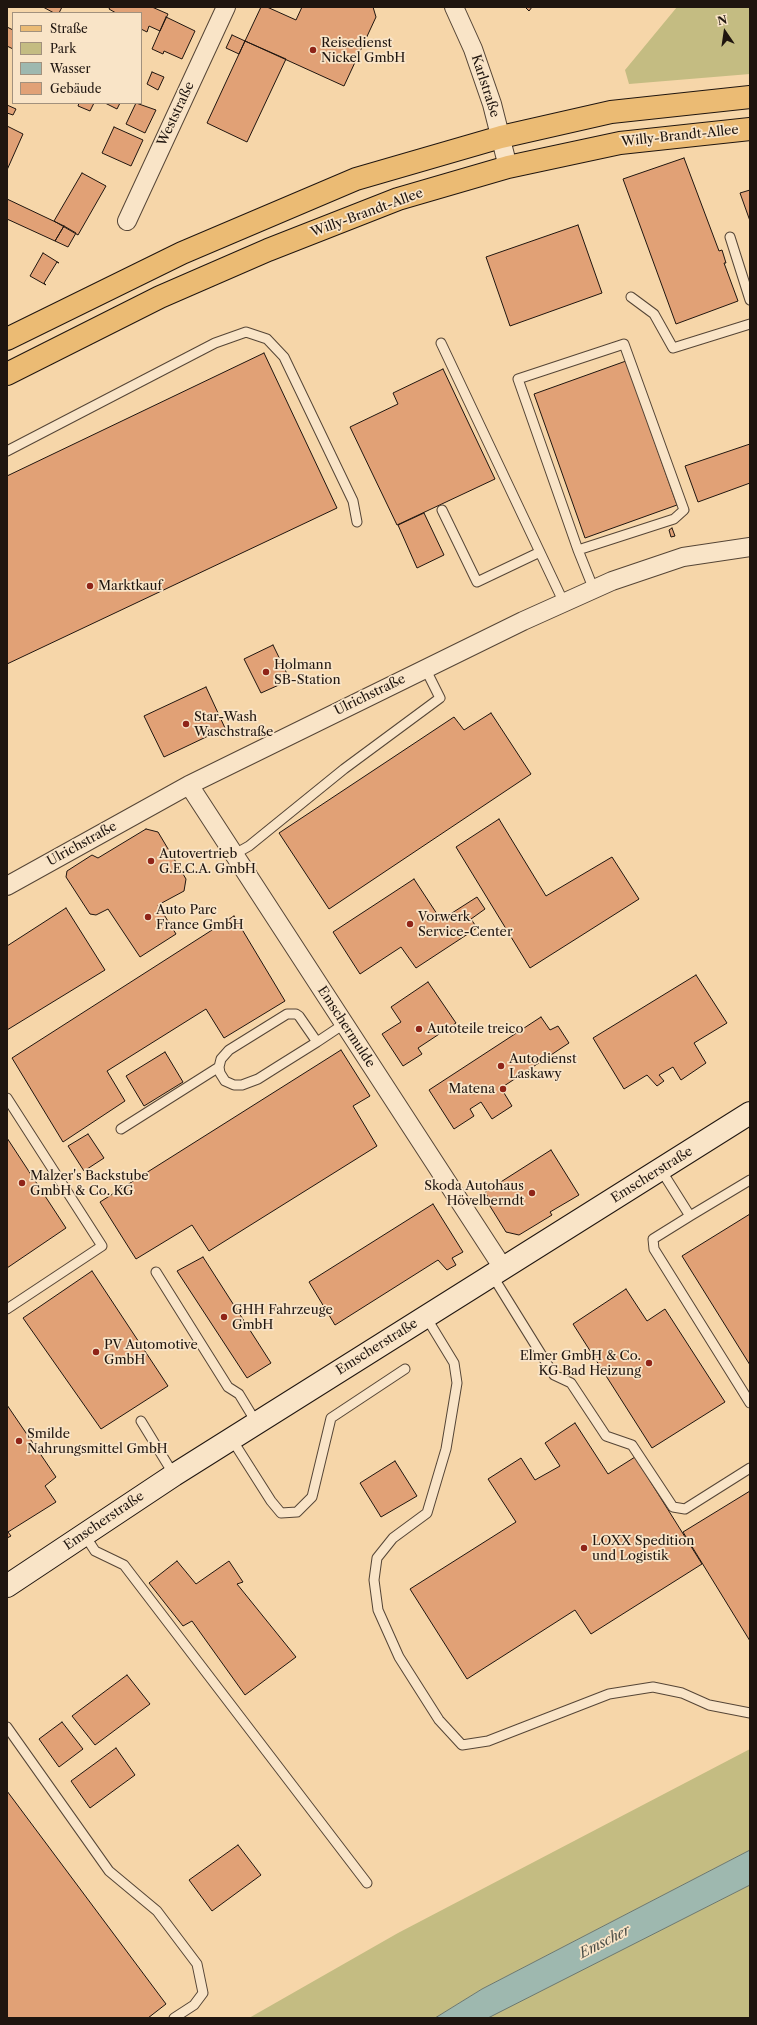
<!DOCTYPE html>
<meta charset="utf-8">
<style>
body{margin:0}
#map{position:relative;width:757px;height:2025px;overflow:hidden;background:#f6d6a9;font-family:"Libre Caslon Text",serif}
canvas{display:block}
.frame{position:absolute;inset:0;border:8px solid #1f150f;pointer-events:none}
.legend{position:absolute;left:12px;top:12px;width:130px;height:92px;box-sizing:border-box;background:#f9e4c7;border:1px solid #a2917d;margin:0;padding:5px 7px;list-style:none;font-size:12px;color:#1f150f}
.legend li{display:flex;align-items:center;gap:8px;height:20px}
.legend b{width:20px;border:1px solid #a2917d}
.north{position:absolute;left:705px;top:12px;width:40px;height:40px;-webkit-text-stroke:3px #f9e4c7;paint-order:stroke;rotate:347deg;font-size:11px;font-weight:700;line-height:16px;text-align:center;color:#1f150f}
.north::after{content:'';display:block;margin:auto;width:14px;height:18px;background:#1f150f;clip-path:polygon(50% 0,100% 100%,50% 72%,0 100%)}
</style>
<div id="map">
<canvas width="757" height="2025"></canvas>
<div class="frame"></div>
<ul class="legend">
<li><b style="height:5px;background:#ebbb74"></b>Straße</li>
<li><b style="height:11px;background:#c4bc82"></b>Park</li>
<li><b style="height:11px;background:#9eb8af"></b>Wasser</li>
<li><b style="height:11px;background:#e1a176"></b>Gebäude</li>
</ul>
<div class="north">N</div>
</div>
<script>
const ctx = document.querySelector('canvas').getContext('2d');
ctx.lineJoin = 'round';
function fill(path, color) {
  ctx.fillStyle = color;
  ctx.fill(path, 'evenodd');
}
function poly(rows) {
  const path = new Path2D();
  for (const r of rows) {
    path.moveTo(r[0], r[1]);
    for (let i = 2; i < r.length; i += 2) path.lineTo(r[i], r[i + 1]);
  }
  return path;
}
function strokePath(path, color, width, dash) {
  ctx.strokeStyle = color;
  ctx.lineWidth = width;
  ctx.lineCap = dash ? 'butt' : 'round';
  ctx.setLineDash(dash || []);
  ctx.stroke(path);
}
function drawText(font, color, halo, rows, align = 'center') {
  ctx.font = font + ' "Libre Caslon Text",serif';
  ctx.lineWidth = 3.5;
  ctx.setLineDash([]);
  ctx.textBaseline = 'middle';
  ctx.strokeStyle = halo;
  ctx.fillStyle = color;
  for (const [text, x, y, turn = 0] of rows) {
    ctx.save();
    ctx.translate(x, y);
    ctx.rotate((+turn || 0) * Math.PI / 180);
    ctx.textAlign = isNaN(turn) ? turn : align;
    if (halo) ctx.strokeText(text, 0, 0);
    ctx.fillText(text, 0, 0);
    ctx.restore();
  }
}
fill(poly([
 [677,7,750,7,750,74,629,84,625,70],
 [750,1749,750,1850,482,1989,435,2018,249,2018,398,1933],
 [750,1885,750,2018,488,2018,493,2015]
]), '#c4bc82');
const water = poly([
 [750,1850,750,1885,488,2018,435,2018,482,1989,750,1850]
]);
fill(water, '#9eb8af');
strokePath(water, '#6b776f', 1);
const building = poly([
 [43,7,62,7,59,13,54,13,43,7],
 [110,7,152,7,168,14,160,31,149,26,147,32,141,29,141,13,116,13,109,9,110,7],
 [261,7,267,7,296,20,302,7,373,7,376,17,344,86,245,41,261,7],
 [525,7,532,7,529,11,525,7],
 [166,17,195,31,182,59,164,51,163,54,152,49,166,17],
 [7,27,13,30,13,49,7,46,7,27],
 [232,35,245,41,239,54,226,48,232,35],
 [245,41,286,59,247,142,207,123,245,41],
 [152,72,164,77,158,90,147,84,152,72],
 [79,103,94,103,90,111,78,106,79,103],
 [105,103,120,103,117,109,105,103],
 [136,103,156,110,145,133,126,124,136,103],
 [7,105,16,109,13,115,7,113,7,105],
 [7,126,23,134,7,170,7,126],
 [114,127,143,140,131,166,102,153,114,127],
 [684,158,719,251,722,250,726,263,724,263,738,301,676,324,623,179,684,158],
 [82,173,106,186,78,235,54,221,82,173],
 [750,190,750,221,740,193,750,190],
 [7,199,64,226,55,241,7,219,7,199],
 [578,225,602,293,510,326,486,257,578,225],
 [64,226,76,233,68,247,55,241,64,226],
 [43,253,59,263,57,262,44,283,46,285,30,276,43,253],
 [264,353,337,508,7,664,7,476,264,353],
 [626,361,677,505,585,538,534,394,626,361],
 [443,369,495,479,397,525,350,427,398,404,393,393,443,369],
 [750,444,750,483,698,502,685,466,750,444],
 [424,513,444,555,417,568,398,525,424,513],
 [672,528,675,536,671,537,669,530,672,528],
 [273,645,290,680,261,693,244,659,273,645],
 [206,687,225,728,164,757,144,716,206,687],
 [491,713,531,774,329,909,279,833,454,717,464,730,491,713],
 [499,819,546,896,612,857,639,899,530,968,456,847,499,819],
 [146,829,158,832,186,879,184,891,158,905,176,934,140,957,108,909,96,915,90,914,66,877,67,871,92,855,98,858,146,829],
 [414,879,441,920,477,897,485,909,471,919,477,928,416,968,401,947,360,974,333,932,414,879],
 [66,908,105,970,7,1030,7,946,66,908],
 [234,916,285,1001,224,1038,206,1009,107,1071,125,1101,63,1142,12,1058,234,916],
 [696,975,727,1023,694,1043,706,1063,681,1080,673,1067,659,1075,664,1081,657,1086,647,1075,624,1089,593,1038,696,975],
 [428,982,456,1023,418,1048,422,1054,403,1066,382,1034,401,1022,391,1007,428,982],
 [541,1017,550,1030,558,1026,569,1043,501,1088,512,1106,492,1119,481,1102,470,1109,474,1116,454,1129,429,1090,541,1017],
 [341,1050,370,1096,353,1106,377,1146,209,1251,192,1225,136,1259,100,1202,341,1050],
 [165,1052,183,1082,144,1106,126,1076,165,1052],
 [88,1134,104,1158,84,1171,68,1146,88,1134],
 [7,1138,66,1228,7,1268,7,1138],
 [551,1150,579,1195,550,1212,552,1215,519,1235,506,1232,488,1203,490,1201,485,1192,551,1150],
 [433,1204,463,1252,452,1258,456,1265,447,1270,438,1260,335,1325,309,1282,433,1204],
 [750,1214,750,1365,682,1256,750,1214],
 [203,1257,271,1363,247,1378,177,1271,203,1257],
 [92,1271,168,1386,101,1429,23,1318,92,1271],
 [626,1289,647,1321,665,1309,725,1402,652,1448,573,1324,626,1289],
 [7,1405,56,1477,45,1486,56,1502,8,1532,11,1536,7,1538,7,1405],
 [575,1423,608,1474,635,1457,702,1564,591,1634,575,1610,467,1679,410,1589,516,1522,488,1479,521,1458,535,1480,560,1466,545,1443,575,1423],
 [395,1461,417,1496,381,1517,360,1483,395,1461],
 [750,1491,750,1641,683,1532,750,1491],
 [177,1561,196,1584,229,1561,243,1582,237,1584,296,1657,245,1695,192,1621,183,1626,149,1583,177,1561],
 [127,1675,150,1704,95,1745,72,1716,127,1675],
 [62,1722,83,1749,59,1767,39,1739,62,1722],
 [116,1748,135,1775,90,1808,71,1781,116,1748],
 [7,1791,166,2004,148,2018,7,2018,7,1791],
 [238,1845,261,1875,212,1911,189,1880,238,1845]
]);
fill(building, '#e1a176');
strokePath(building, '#1f150f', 1);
const lane = poly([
 [730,237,750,300],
 [631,297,654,314,673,348,750,324],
 [441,343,564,603],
 [7,451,215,343,246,332,267,339,284,357,353,501,357,522],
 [442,510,477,582,540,552],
 [578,550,674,519,684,510,624,344,518,379,578,550,594,590],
 [233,855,249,846,344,769,440,698,425,668],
 [317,1042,299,1016,296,1014,287,1014,229,1050,221,1059,219,1067,220,1073,225,1081,234,1085,242,1085,258,1079,277,1067,317,1042,344,1024],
 [7,1098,102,1246,7,1309],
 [121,1129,219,1067],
 [661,1170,690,1216,653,1239,654,1249,750,1403],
 [690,1216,750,1180],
 [156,1272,228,1387,239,1394,256,1422],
 [492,1275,554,1375,571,1383,606,1436,632,1445,673,1507,685,1509,750,1468],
 [426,1317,454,1363,457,1383,446,1449,427,1513,393,1538,377,1558,374,1580,378,1610,399,1657,439,1720,462,1745,488,1741,609,1694,653,1687,682,1693,709,1705,750,1713],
 [141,1421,174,1475],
 [231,1438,271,1501,281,1513,297,1512,312,1497,331,1418,405,1369],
 [84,1534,95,1551,124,1565,367,1883],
 [7,1727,109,1871,157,1911,197,1964,203,1993,194,2005,174,2018]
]);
const street = poly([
 [454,7,473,49,492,104,508,167],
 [127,221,226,7],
 [189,785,503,1268],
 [7,886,189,785,523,621,612,581,683,557,750,547]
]);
const secondary = poly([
 [7,1586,174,1475,750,1113]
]);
const primary = poly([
 [7,339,182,253,356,179,501,137,611,112,750,97],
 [7,374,160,297,268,250,398,199,508,167,620,143,750,129]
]);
strokePath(lane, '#554536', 11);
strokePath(street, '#554536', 20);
strokePath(secondary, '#1f150f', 24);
strokePath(primary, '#1f150f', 24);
strokePath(lane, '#f9e4c7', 9);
strokePath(street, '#f9e4c7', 18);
strokePath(secondary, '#f9e4c7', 22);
strokePath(primary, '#ebbb74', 22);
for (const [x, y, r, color] of [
 [313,50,4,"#8f2418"],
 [90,586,4,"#8f2418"],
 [266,672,4,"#8f2418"],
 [186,724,4,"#8f2418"],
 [151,861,4,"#8f2418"],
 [148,917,4,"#8f2418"],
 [410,924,4,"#8f2418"],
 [419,1029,4,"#8f2418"],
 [501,1066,4,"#8f2418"],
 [503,1089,4,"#8f2418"],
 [22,1183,4,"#8f2418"],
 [532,1193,4,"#8f2418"],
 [224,1317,4,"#8f2418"],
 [96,1352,4,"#8f2418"],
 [649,1363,4,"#8f2418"],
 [19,1441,4,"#8f2418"],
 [584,1548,4,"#8f2418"]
]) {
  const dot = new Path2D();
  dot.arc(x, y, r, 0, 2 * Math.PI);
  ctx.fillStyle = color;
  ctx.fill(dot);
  strokePath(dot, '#f9e4c7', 1.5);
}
drawText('13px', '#1f150f', '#f9e4c7', [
 ["Reisedienst",321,43],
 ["Nickel GmbH",321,58],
 ["Marktkauf",98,586],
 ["Holmann",274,665],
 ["SB-Station",274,680],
 ["Star-Wash",194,717],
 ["Waschstraße",194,732],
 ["Autovertrieb",159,854],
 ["G.E.C.A. GmbH",159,869],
 ["Auto Parc",156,910],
 ["France GmbH",156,925],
 ["Vorwerk",418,917],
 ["Service-Center",418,932],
 ["Autoteile treico",427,1029],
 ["Autodienst",509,1059],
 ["Laskawy",509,1074],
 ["Matena",495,1089,"right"],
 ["Malzer's Backstube",30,1176],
 ["GmbH & Co. KG",30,1191],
 ["Skoda Autohaus",524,1186,"right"],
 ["Hövelberndt",524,1201,"right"],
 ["GHH Fahrzeuge",232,1310],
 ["GmbH",232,1325],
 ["PV Automotive",104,1345],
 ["GmbH",104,1360],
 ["Elmer GmbH & Co.",641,1356,"right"],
 ["KG Bad Heizung",641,1371,"right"],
 ["Smilde",27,1434],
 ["Nahrungsmittel GmbH",27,1449],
 ["LOXX Spedition",592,1541],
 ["und Logistik",592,1556]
], 'left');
drawText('13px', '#1f150f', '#f9e4c7', [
 ["Karlstraße",485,86,72],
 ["Weststraße",176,114,-65],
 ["Willy-Brandt-Allee",680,136,-6],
 ["Willy-Brandt-Allee",367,213,-20],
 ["Ulrichstraße",370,695,-26],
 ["Ulrichstraße",82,844,-29],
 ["Emschermulde",346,1027,57],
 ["Emscherstraße",652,1175,-32],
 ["Emscherstraße",377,1347,-32],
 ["Emscherstraße",104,1521,-34]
]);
drawText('italic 14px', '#4b4e47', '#f9e4c7', [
 ["Emscher",605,1942,-27]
]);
</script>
